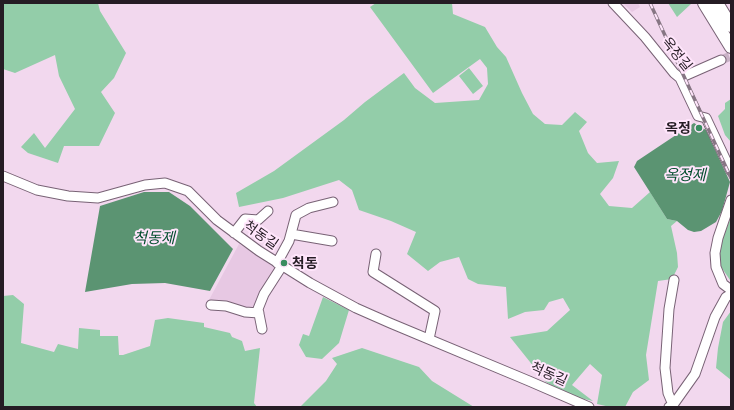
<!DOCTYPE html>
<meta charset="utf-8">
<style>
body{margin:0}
#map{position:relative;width:734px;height:410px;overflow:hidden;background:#f2d8ee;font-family:Commissioner,sans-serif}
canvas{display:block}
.frame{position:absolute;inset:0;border:4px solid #251c24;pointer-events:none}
</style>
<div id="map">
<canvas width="734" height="410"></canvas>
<div class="frame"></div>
</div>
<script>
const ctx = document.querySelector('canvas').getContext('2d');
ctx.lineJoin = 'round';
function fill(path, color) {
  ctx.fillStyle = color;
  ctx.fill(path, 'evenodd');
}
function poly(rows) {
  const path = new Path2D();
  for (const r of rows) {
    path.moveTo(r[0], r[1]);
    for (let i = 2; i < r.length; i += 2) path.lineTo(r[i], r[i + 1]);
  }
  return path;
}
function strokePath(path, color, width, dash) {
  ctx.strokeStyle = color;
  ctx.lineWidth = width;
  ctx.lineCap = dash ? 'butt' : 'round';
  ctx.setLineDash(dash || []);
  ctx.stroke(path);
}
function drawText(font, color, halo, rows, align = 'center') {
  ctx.font = font + ' Commissioner,"Noto Sans KR",sans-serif';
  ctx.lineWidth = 4;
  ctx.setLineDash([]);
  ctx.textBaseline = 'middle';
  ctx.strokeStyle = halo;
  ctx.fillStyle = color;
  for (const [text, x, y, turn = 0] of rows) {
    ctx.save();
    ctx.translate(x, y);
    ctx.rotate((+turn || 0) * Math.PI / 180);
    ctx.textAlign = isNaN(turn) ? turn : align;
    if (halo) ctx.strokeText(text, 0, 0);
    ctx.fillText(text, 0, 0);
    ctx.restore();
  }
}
fill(poly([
 [623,3,638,3,640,7,632,12],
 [239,244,278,268,256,311,245,310,209,300]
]), '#e7c8e3');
fill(poly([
 [3,3,98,3,100,11,126,53,114,78,101,92,115,113,99,146,64,146,58,163,28,153,21,147,34,133,45,148,75,109,59,76,55,55,15,73,3,69],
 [376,3,452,3,453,14,485,27,497,47,506,57,522,93,533,114,545,124,562,125,575,112,587,122,579,131,588,153,597,163,619,161,613,178,600,194,609,206,632,208,650,192,667,219,677,221,671,226,677,253,678,267,672,279,658,281,646,355,649,380,633,392,625,407,610,407,597,404,602,375,590,364,572,385,593,401,570,396,546,382,510,337,547,331,570,310,563,298,549,302,544,310,525,312,508,319,506,287,478,284,468,279,459,257,440,262,428,271,407,254,416,232,391,221,359,210,352,190,339,180,283,198,239,207,236,193,274,171,344,120,365,102,404,73,415,88,435,103,479,100,488,84,487,68,480,59,433,93,370,7],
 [668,3,691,3,691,4,677,17],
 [469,68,483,86,473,94,459,76],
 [731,99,731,142,725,135,718,116,725,109,725,103],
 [731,217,731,280,730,280,719,264,719,248],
 [13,295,24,304,21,343,54,352,58,344,78,349,79,328,100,330,100,336,118,336,119,355,123,355,150,346,155,320,168,318,204,323,204,327,230,333,232,337,242,341,245,351,260,348,254,403,257,407,3,407,3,296],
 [323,297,349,310,339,343,322,359,306,357,299,345,303,334,309,336],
 [731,311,731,380,716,368,718,348,723,322],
 [362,348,419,367,432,381,474,407,300,407,326,381,337,364,332,358]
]), '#93cda9');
fill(poly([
 [694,123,706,130,730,182,722,211,716,222,701,231,694,232,688,230,677,221,667,219,634,167,637,161],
 [144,192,169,192,190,206,233,249,210,291,165,283,132,284,85,292,100,206]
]), '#5b9472');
strokePath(poly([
 [721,60,731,56]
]), '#c9b2c6', 9, [9, 4.5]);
const minor = poly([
 [613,3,645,37,674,73,680,78,698,116,706,118,731,171],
 [680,78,721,60],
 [3,176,37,190,68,196,98,198,145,185,165,183,188,191,217,220,259,251,310,283,356,308,390,323,529,381,589,407],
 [731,200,718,238,715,253,716,267,723,284,731,290],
 [234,233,245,219,258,220,268,211],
 [291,234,332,241],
 [376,254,373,272,435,311,429,339],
 [277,263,289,241,296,215,309,208,333,202],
 [211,305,226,306,245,312,259,313],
 [262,329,258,309,264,294,282,266],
 [669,407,673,405,695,374,715,317,726,297,731,294],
 [671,407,673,405,668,393,665,368,669,309,674,280]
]);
const highway = poly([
 [704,3,731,47],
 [717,3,731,26]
]);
strokePath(minor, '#786275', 11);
strokePath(highway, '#786275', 14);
strokePath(minor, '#fff', 9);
strokePath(highway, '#fff', 12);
const rail = poly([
 [650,3,731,178]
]);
strokePath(rail, '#877684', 3.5);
strokePath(rail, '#ffe5fb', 2, [6]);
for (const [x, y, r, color] of [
 [699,128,4,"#398d60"],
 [284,263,4,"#398d60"]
]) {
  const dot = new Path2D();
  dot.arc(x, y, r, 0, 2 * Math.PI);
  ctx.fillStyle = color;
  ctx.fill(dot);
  strokePath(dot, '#ffe5fb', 1.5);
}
drawText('14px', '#251c24', '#ffe5fb', [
 ["옥정길",677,54,51],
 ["척동길",261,235,35],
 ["척동길",549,374,24]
]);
drawText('bold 14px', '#251c24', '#ffe5fb', [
 ["옥정",691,128],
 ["척동",292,263,"left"]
], 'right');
drawText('italic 15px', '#024d2d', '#ffe5fb', [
 ["옥정제",685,175],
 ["척동제",154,238]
]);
</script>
